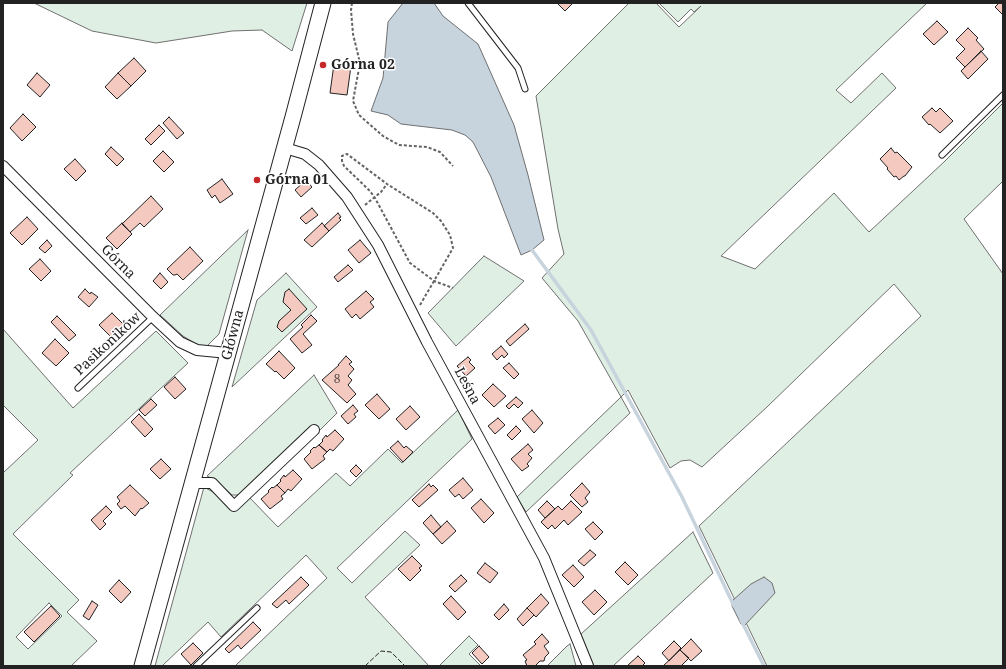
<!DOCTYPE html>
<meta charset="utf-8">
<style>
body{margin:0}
#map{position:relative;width:1006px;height:669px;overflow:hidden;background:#fff;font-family:"Noto Serif",serif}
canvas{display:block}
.frame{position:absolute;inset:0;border:4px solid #222;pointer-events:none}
</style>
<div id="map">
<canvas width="1006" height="669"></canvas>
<div class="frame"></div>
</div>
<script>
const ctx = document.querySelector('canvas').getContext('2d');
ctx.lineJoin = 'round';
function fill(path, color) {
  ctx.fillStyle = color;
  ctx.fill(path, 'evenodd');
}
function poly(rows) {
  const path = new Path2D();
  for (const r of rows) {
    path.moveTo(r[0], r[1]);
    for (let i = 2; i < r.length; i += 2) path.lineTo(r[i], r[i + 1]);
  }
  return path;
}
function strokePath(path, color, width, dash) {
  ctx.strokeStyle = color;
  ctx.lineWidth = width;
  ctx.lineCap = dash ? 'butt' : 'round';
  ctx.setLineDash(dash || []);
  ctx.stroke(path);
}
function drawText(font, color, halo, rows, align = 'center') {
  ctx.font = font + ' "Noto Serif",serif';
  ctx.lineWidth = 3;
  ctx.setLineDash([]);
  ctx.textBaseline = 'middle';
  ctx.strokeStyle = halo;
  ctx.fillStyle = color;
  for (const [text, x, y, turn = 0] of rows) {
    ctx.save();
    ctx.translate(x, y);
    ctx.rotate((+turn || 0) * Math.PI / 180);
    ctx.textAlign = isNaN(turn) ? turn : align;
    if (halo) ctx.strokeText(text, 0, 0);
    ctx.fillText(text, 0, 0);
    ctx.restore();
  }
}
const green = poly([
 [34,3,307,3,292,51,262,30,232,31,156,43,92,31,34,3],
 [629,3,656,3,679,27,701,6,694,12,691,9,678,22,659,3,927,3,836,90,851,103,882,73,896,88,721,256,755,269,834,193,869,232,945,161,1003,103,1003,181,964,219,1003,274,1003,666,767,666,699,526,921,316,894,284,768,406,702,467,690,460,681,461,670,468,628,390,621,397,630,413,526,512,517,497,621,397,578,321,542,278,564,254,558,229,536,96,629,3],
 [248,230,219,334,204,349,183,336,160,315,248,230],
 [484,256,524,281,456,346,428,313,484,256],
 [286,273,317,307,232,387,257,300,286,273],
 [3,329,73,408,156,331,188,363,70,473,73,475,13,534,79,600,67,612,97,641,71,666,3,666,3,473,38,440,3,405,3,329],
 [49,603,62,616,28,649,16,637,49,603],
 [314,375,337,413,320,430,314,425,239,495,232,495,215,480,207,476,314,375],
 [458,410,472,439,337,568,352,583,405,531,420,545,365,597,429,666,235,666,327,578,306,555,221,637,208,622,162,666,155,666,204,487,213,492,234,511,249,497,278,527,336,473,350,486,388,449,402,463,458,410],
 [693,532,713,573,613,666,594,666,581,634,693,532],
 [469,636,478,645,469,654,481,666,439,666,469,636],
 [570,644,576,666,547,666,567,646,570,644]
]);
fill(green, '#e0efe3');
strokePath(green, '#6f6f6f', 1);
const water = poly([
 [403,3,434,3,443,16,478,44,514,125,528,175,544,240,532,250,521,255,491,177,473,142,465,135,452,130,401,124,388,115,371,111,383,78,388,22,403,3],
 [764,577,772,583,775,593,745,625,741,624,732,606,732,601,751,584,764,577]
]);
fill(water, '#c7d3dd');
strokePath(water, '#6f6f6f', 1);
strokePath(poly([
 [532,250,591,330,682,497,734,606],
 [741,620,764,666]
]), '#c7d3dd', 3.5);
const building = poly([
 [557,3,573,3,565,11,557,3],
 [999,3,1003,3,1003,15,995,7,999,3],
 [937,21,948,32,934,45,923,34,937,21],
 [968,28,978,38,976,40,984,49,965,67,956,58,965,49,956,40,968,28],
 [981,51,988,59,968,79,961,71,981,51],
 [134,58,146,71,131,86,118,73,134,58],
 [334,64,351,66,347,95,330,93,334,64],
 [37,73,50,85,40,97,27,85,37,73],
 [118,73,131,86,117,99,105,87,118,73],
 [932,108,936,112,940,108,953,121,940,133,930,124,929,125,922,117,932,108],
 [23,114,36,127,22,141,10,128,23,114],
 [169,117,184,133,177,139,163,123,169,117],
 [159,125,165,131,151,145,145,139,159,125],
 [111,147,124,159,117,166,105,154,111,147],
 [891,148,895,153,897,152,912,167,905,176,904,176,899,180,896,176,894,177,887,169,888,168,880,159,891,148],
 [163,151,174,162,164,172,153,161,163,151],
 [75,159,86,171,76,181,64,169,75,159],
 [222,179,233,194,220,203,215,195,212,198,207,190,222,179],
 [306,180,312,187,301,197,295,190,306,180],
 [151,196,163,209,144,227,140,223,130,232,122,224,151,196],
 [312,208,318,215,306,224,300,218,312,208],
 [338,213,341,217,339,218,341,220,329,231,324,226,338,213],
 [27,217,38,229,22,245,10,233,27,217],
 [122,223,132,234,117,249,106,238,122,223],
 [322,223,329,231,312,247,304,240,322,223],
 [47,240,52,246,45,253,39,248,47,240],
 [360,240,371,253,359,263,348,250,360,240],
 [190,247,203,261,183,280,177,274,175,275,173,275,167,269,190,247],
 [40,259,51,271,41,281,29,269,40,259],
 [348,265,353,270,338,282,334,277,348,265],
 [160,273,168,282,161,289,153,281,160,273],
 [85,289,90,294,91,292,98,297,89,307,78,297,85,289],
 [289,289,307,309,282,332,277,327,279,321,291,310,283,302,285,292,289,289],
 [366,291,374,299,370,302,374,307,360,319,356,314,352,318,345,309,366,291],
 [112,313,124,325,111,337,99,325,112,313],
 [311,315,317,321,303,334,312,345,302,353,290,339,303,327,301,325,311,315],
 [57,316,76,335,69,341,51,322,57,316],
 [525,324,529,329,510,346,506,341,525,324],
 [55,339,69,353,56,366,42,353,55,339],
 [501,346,508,354,504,358,502,355,497,360,492,354,501,346],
 [279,351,295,368,284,379,276,371,275,372,266,364,279,351],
 [346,356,352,362,349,364,354,369,348,376,352,380,348,385,356,394,347,403,322,380,339,365,338,365,346,356],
 [468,357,471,360,469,362,475,368,466,376,457,366,468,357],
 [509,363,519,374,514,379,503,368,509,363],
 [175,377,186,389,175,399,164,387,175,377],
 [493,384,506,396,494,407,482,395,493,384],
 [377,394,390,409,379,419,365,405,377,394],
 [516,397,523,403,518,408,514,404,509,409,506,406,516,397],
 [151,399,157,405,145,416,139,410,151,399],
 [353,405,358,411,354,414,356,417,348,424,341,416,353,405],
 [410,406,420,417,406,430,396,419,410,406],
 [532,410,543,423,534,433,522,419,532,410],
 [139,414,153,429,145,437,131,422,139,414],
 [498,418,505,425,495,434,488,426,498,418],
 [516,426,521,431,512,440,507,435,516,426],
 [335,430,344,439,333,451,330,449,327,452,319,445,323,441,322,440,326,435,327,437,335,430],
 [398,441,404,448,406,446,413,452,403,462,390,448,398,441],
 [528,444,533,450,528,454,532,458,527,464,529,466,522,471,511,459,528,444],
 [319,445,327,452,323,456,325,459,312,469,304,459,311,452,310,451,314,447,315,448,319,445],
 [161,459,171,469,160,479,150,469,161,459],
 [356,465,362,471,356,477,350,471,356,465],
 [293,470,302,479,291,491,288,489,285,493,277,485,281,481,280,480,284,475,285,477,293,470],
 [463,478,473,490,463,499,459,494,455,497,449,490,463,478],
 [582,483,590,492,585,498,588,502,582,507,570,495,582,483],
 [429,484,431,487,433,485,438,490,419,507,412,500,429,484],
 [130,485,149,503,142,509,141,508,135,516,125,506,121,509,117,504,120,501,117,497,130,485],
 [277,485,285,493,281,496,283,499,270,509,261,499,269,492,268,491,272,487,273,488,277,485],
 [481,499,494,513,484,523,471,508,481,499],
 [547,501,555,509,545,518,538,510,547,501],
 [571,501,582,512,568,525,564,520,555,529,552,525,548,529,541,522,558,506,562,510,571,501],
 [106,506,112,512,103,521,106,524,100,530,91,520,106,506],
 [431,515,441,527,433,534,423,523,431,515],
 [447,521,456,531,442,544,433,534,447,521],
 [593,522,603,532,595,540,585,529,593,522],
 [590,550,596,555,584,566,578,561,590,550],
 [412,556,422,566,419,568,421,570,410,581,398,569,412,556],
 [625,562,638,575,628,585,615,572,625,562],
 [485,563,498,573,490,583,477,573,485,563],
 [573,565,584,577,574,587,562,575,573,565],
 [461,575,467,581,455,592,449,586,461,575],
 [301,577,309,585,289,604,286,600,277,608,272,604,301,577],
 [119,580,131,592,121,603,109,591,119,580],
 [595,590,607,602,594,615,582,602,595,590],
 [541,594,549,603,536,617,527,608,541,594],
 [451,596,466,612,458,620,443,604,451,596],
 [92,601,98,605,89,620,83,616,92,601],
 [504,604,509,610,499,620,494,615,504,604],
 [51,606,60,616,34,642,24,632,51,606],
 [527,608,534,615,523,626,517,619,527,608],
 [253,622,261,630,241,649,238,645,229,653,225,649,253,622],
 [542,634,549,642,544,646,549,653,545,657,544,661,540,661,535,666,527,666,525,661,527,660,523,655,536,644,534,642,542,634],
 [691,639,702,651,691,661,680,650,691,639],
 [674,641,681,648,669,661,662,653,674,641],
 [193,643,203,653,191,665,181,654,193,643],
 [479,646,489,657,482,664,472,653,479,646],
 [680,650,689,658,681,666,663,666,680,650],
 [638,656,645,663,642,666,627,666,638,656]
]);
fill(building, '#f3c9c0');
strokePath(building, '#222', 1);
const service = poly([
 [468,3,518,68,525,89],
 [942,155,1003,95],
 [78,388,153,317],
 [196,666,257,608]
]);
const minor = poly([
 [285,148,305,154,319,165,347,197,378,245,427,342,544,558,588,666],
 [3,166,153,317,180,342,197,350,228,353],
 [191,483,212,483,234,506,314,430]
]);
const secondary = poly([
 [142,666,293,117,323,3]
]);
strokePath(service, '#222', 7);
strokePath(minor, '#222', 12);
strokePath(secondary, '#222', 17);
strokePath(poly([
 [352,3,351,10,353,34,360,63,353,101,359,115,383,136,399,145,427,147,440,152,453,166],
 [365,205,381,192,387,184],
 [420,305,434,281,453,248,450,235,441,221,433,213,387,184,347,154,342,156,342,161,344,166,370,191,375,198,410,263,434,281,453,288]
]), '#646464', 2, [3, 2]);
strokePath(service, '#fff', 5);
strokePath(minor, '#fff', 10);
strokePath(secondary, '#fff', 15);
strokePath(poly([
 [365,666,381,651,391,652,405,666]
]), '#222', 1, [5, 2]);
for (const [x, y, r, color] of [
 [323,65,4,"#c62828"],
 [257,180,4,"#c62828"]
]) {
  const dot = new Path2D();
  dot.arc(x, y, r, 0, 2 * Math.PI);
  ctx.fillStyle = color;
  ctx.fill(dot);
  strokePath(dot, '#fff', 1.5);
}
drawText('12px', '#564c4a', null, [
 ["8",337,380]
]);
drawText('bold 14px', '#222', '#fff', [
 ["Górna 02",331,65],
 ["Górna 01",265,180]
], 'left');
drawText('14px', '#222', '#fff', [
 ["Górna",118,262,45],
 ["Główna",233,335,-75],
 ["Pasikoników",108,344,-43],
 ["Leśna",467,386,62]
]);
</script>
